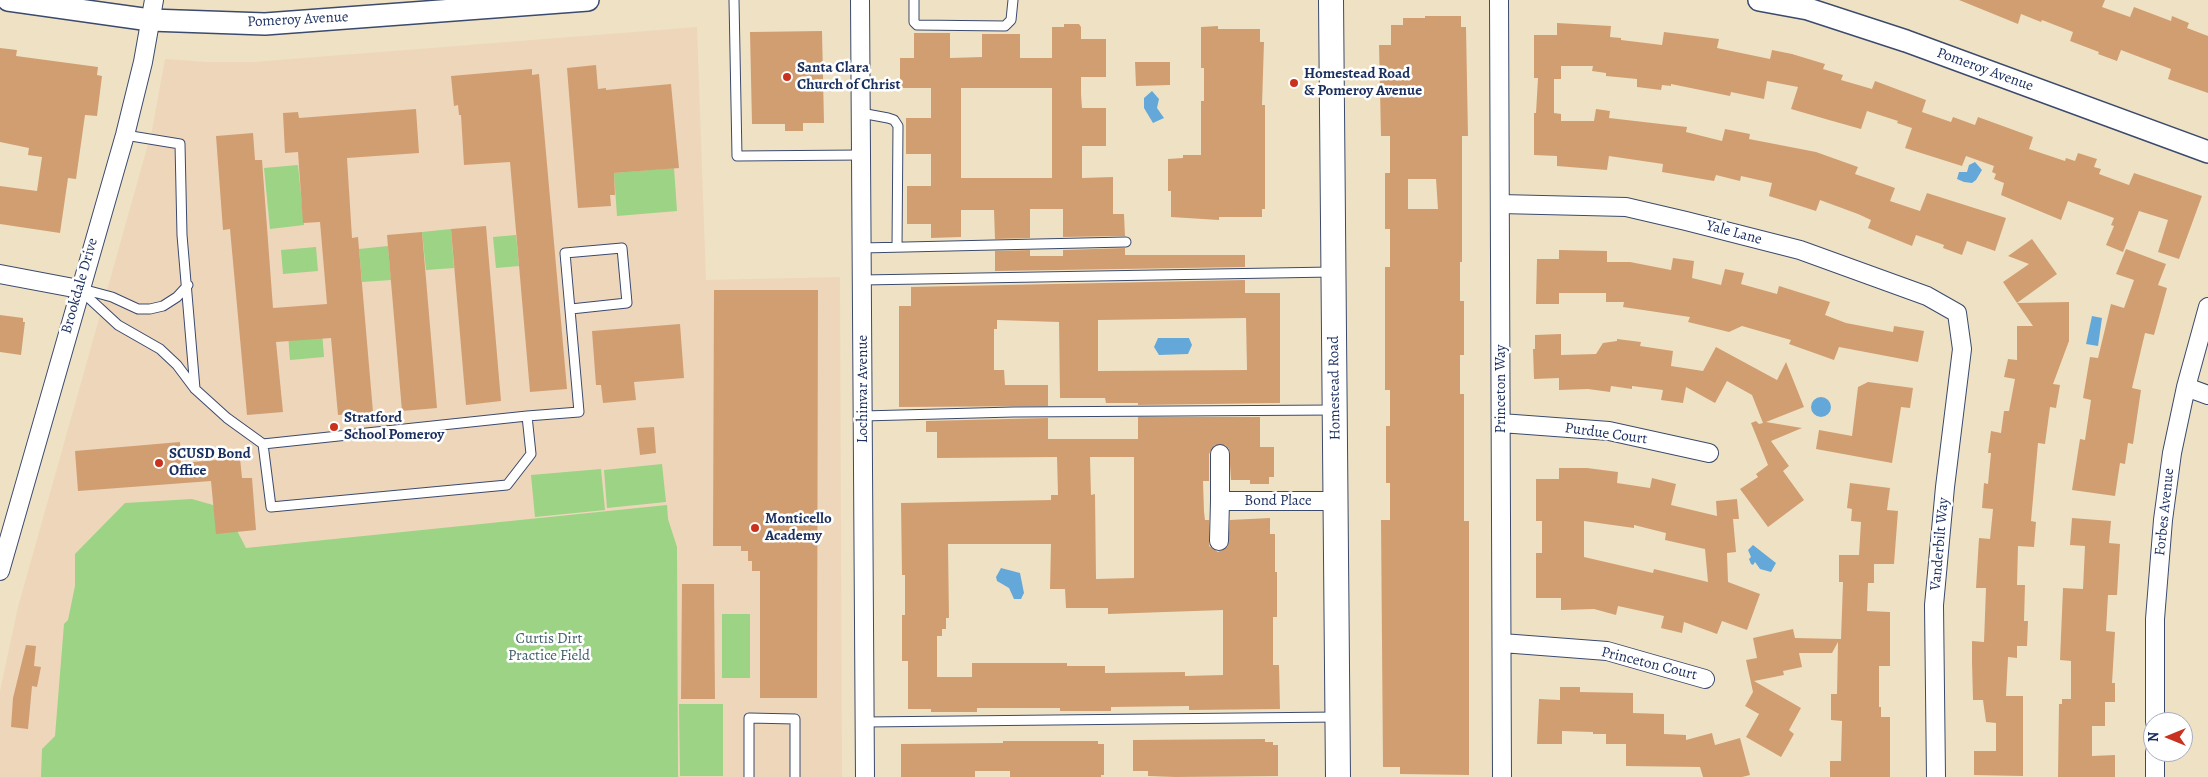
<!DOCTYPE html>
<style>
body{margin:0}
#map{position:relative;width:2208px;height:777px;overflow:hidden;background:#efe2c4;font-family:Alegreya,serif}
canvas{display:block}
.north{position:absolute;left:2143px;top:712px;width:50px;height:50px;box-sizing:border-box;background:#fff;border:1px solid #a4acbf;border-radius:50%;rotate:270deg;font-size:14px;font-weight:700;line-height:20px;text-align:center;color:#1b2f5e}
.north::after{content:'';display:block;margin:auto;width:18px;height:22px;background:#c8321e;clip-path:polygon(50% 0,100% 100%,50% 72%,0 100%)}
</style>
<div id="map">
<canvas width="2208" height="777"></canvas>
<div class="north">N</div>
</div>
<script>
const ctx = document.querySelector('canvas').getContext('2d');
ctx.lineJoin = 'round';
function fill(path, color) {
  ctx.fillStyle = color;
  ctx.fill(path, 'evenodd');
}
function poly(rows) {
  const path = new Path2D();
  for (const r of rows) {
    if (r.length === 3) {
      path.moveTo(r[0] + r[2], r[1]);
      path.arc(r[0], r[1], r[2], 0, 2 * Math.PI);
      continue;
    }
    path.moveTo(r[0], r[1]);
    for (let i = 2; i < r.length; i += 2) path.lineTo(r[i], r[i + 1]);
  }
  return path;
}
function strokePath(path, color, width, dash) {
  ctx.strokeStyle = color;
  ctx.lineWidth = width;
  ctx.lineCap = dash ? 'butt' : 'round';
  ctx.setLineDash(dash || []);
  ctx.stroke(path);
}
function drawText(font, color, halo, rows, align = 'center') {
  ctx.font = font + ' Alegreya,serif';
  ctx.lineWidth = 5;
  ctx.setLineDash([]);
  ctx.textBaseline = 'middle';
  ctx.strokeStyle = halo;
  ctx.fillStyle = color;
  for (const [text, x, y, turn = 0] of rows) {
    ctx.save();
    ctx.translate(x, y);
    ctx.rotate((+turn || 0) * Math.PI / 180);
    ctx.textAlign = isNaN(turn) ? turn : align;
    if (halo) ctx.strokeText(text, 0, 0);
    ctx.fillText(text, 0, 0);
    ctx.restore();
  }
}
fill(poly([
 [697,27,706,280,840,277,842,777,0,777,0,691,18,607,152,130,165,59,207,62,253,62]
]), '#eed6bb');
fill(poly([
 [298,165,304,225,270,229,264,168],
 [674,168,677,211,617,216,614,173],
 [451,229,454,268,426,270,422,232],
 [516,235,519,266,496,268,493,237],
 [388,246,391,280,362,282,359,249],
 [316,247,318,271,283,274,281,250],
 [320,305,324,357,290,360,286,308],
 [662,464,666,502,607,508,604,470],
 [601,469,605,510,535,517,531,475],
 [192,499,220,507,231,519,246,548,667,505,668,519,677,547,678,777,41,777,42,749,55,736,64,624,68,620,75,586,75,554,125,503],
 [722,614,750,614,750,678,722,678],
 [679,704,723,704,723,776,680,776]
]), '#9cd385');
fill(poly([
 [1152,91,1159,99,1157,108,1164,118,1153,123,1144,108,1144,98],
 [1975,162,1982,170,1976,180,1972,183,1964,182,1957,179,1959,172,1967,172,1969,165],
 [2092,316,2102,318,2098,346,2086,344],
 [1158,338,1189,338,1192,345,1188,354,1159,355,1154,347],
 [1821,407,10],
 [1753,545,1776,563,1771,572,1760,569,1755,562,1753,565,1751,564,1749,559,1751,557,1748,550],
 [1001,568,1020,573,1024,593,1021,599,1014,599,1009,588,997,581,996,577]
]), '#64a8d9');
fill(poly([
 [1959,0,2105,0,2102,7,2130,17,2134,7,2171,21,2172,16,2189,23,2187,28,2208,36,2208,93,2168,79,2171,69,2121,50,2117,61,2098,54,2099,52,2070,41,2073,32,2042,20,2041,22,2021,14,2018,24],
 [1425,16,1461,16,1461,27,1466,27,1468,136,1462,136,1462,262,1460,262,1460,301,1464,301,1464,355,1460,355,1460,394,1464,394,1464,521,1469,521,1469,775,1400,774,1400,767,1383,767,1381,520,1390,520,1390,483,1386,483,1386,426,1390,426,1390,390,1385,390,1385,267,1390,267,1390,229,1385,229,1385,173,1390,173,1390,136,1381,136,1379,45,1391,45,1391,25,1403,25,1403,18,1425,18],
 [1408,179,1436,179,1438,209,1408,209],
 [1557,23,1611,26,1610,37,1621,38,1621,40,1662,45,1664,32,1719,39,1717,48,1770,59,1772,50,1792,54,1825,64,1823,69,1843,75,1841,80,1872,89,1875,81,1926,100,1922,112,1951,122,1953,117,1975,125,1978,117,2033,137,2029,149,2065,161,2066,158,2075,161,2078,153,2097,159,2094,167,2101,169,2099,174,2129,185,2134,173,2202,196,2179,259,2158,252,2168,220,2139,211,2123,252,2106,245,2114,226,2111,225,2114,218,2068,201,2061,220,2001,195,2004,183,1994,179,1996,174,1992,172,1994,166,1966,156,1962,166,1905,148,1912,128,1897,123,1898,121,1867,111,1861,129,1829,120,1791,109,1798,87,1767,81,1764,99,1731,92,1730,96,1671,84,1671,86,1662,85,1661,90,1637,87,1637,79,1606,76,1606,73,1592,71,1593,66,1561,66,1561,79,1554,79,1554,113,1561,114,1561,121,1594,121,1596,109,1610,111,1609,118,1687,127,1686,132,1722,141,1725,129,1750,134,1749,139,1816,152,1858,167,1855,174,1895,188,1890,201,1920,211,1927,193,2006,218,1995,251,1967,241,1962,255,1943,248,1944,245,1916,235,1912,246,1868,228,1871,220,1858,214,1820,200,1816,211,1769,196,1772,183,1741,176,1740,181,1716,175,1714,181,1662,172,1663,164,1609,156,1607,170,1557,166,1557,156,1534,155,1534,113,1536,113,1538,78,1534,78,1534,35,1557,35],
 [1064,24,1079,24,1081,27,1081,39,1106,39,1106,77,1081,77,1081,94,1082,108,1106,108,1106,146,1082,146,1082,178,1113,177,1113,214,1124,214,1125,236,1063,237,1063,209,1030,209,1030,238,995,239,994,210,961,210,961,237,931,238,931,224,907,224,907,186,931,186,931,154,906,154,906,118,931,118,931,88,900,88,900,58,914,58,914,33,950,33,950,58,982,57,982,34,1020,34,1020,58,1052,58,1052,27,1064,27],
 [961,88,1052,88,1052,178,961,178],
 [1218,26,1218,29,1260,29,1260,42,1264,42,1262,105,1265,105,1265,209,1262,209,1262,217,1219,217,1219,220,1171,217,1171,191,1168,191,1168,159,1183,158,1183,155,1201,155,1201,101,1204,101,1204,68,1201,68,1201,27],
 [822,31,824,123,803,123,803,131,785,131,785,124,752,124,750,32],
 [0,48,17,50,16,56,98,67,97,75,102,76,97,116,85,115,76,179,68,178,60,233,0,224,0,186,37,191,42,157,28,155,29,148,0,142],
 [1135,62,1170,62,1170,85,1136,86],
 [596,65,598,89,606,88,606,90,671,84,679,168,614,173,615,195,610,195,611,206,578,208,567,68],
 [532,69,532,75,539,74,567,389,530,392,510,162,464,165,461,115,459,115,458,105,454,106,451,76],
 [416,109,419,153,347,158,352,238,358,237,359,249,373,412,338,415,331,338,276,342,283,412,247,415,230,229,223,230,216,136,253,133,255,160,262,160,273,308,327,304,320,222,303,223,298,152,285,153,283,113,298,112,299,118],
 [486,226,501,401,466,405,451,229],
 [422,232,437,408,402,411,387,235],
 [2032,239,2057,274,2017,303,2003,282,2029,264,2008,256],
 [1125,248,1125,255,1245,255,1245,267,995,271,995,251,1030,250,1030,256,1063,256,1063,250],
 [2126,249,2166,264,2158,285,2167,288,2154,335,2145,333,2132,388,2141,390,2133,444,2128,443,2125,464,2120,463,2115,496,2072,490,2080,439,2085,440,2091,400,2083,398,2090,357,2098,358,2111,304,2124,308,2134,280,2116,274],
 [1559,250,1607,251,1607,262,1630,262,1671,270,1673,258,1694,261,1692,278,1721,285,1725,269,1744,273,1741,284,1777,294,1779,286,1830,302,1825,315,1846,323,1893,332,1894,326,1924,331,1918,362,1839,347,1834,360,1789,344,1791,340,1742,326,1729,332,1688,322,1690,317,1623,307,1624,302,1606,302,1606,293,1559,293,1559,304,1536,304,1537,259,1559,259],
 [1245,280,1245,293,1280,293,1280,403,1138,405,1138,403,1106,403,1105,398,1060,398,1059,322,997,320,997,329,994,329,994,370,1004,370,1005,385,1048,385,1048,406,899,407,899,306,911,306,911,287],
 [1246,318,1247,370,1098,371,1098,320],
 [714,290,818,290,817,698,760,698,760,571,752,571,752,561,748,561,748,551,741,551,741,546,713,546],
 [2069,302,2069,341,2053,384,2060,385,2056,408,2050,407,2045,444,2038,443,2031,521,2036,522,2034,547,2018,546,2017,585,2025,585,2024,621,2028,621,2027,646,2017,646,2017,658,2008,657,2006,696,2023,696,2023,776,1974,775,1974,751,1996,751,1996,723,1986,722,1983,700,1973,700,1972,662,1972,641,1984,642,1986,588,1976,588,1979,538,1990,539,1993,509,1982,508,1984,483,1988,484,1991,453,1988,453,1991,431,2001,433,2004,411,2009,411,2015,379,2004,377,2008,359,2017,360,2017,326,2033,326,2017,303],
 [0,315,23,318,23,322,25,322,21,355,0,352],
 [680,324,684,378,634,382,636,400,603,403,601,385,596,385,592,331],
 [1561,334,1561,355,1596,354,1603,343,1617,341,1617,339,1641,342,1640,346,1673,351,1671,366,1703,371,1716,347,1777,380,1786,362,1804,407,1766,422,1802,428,1771,441,1789,466,1783,471,1804,500,1768,527,1740,489,1758,477,1756,474,1768,465,1751,423,1756,421,1759,424,1763,423,1752,395,1727,381,1715,403,1686,387,1683,403,1661,400,1663,390,1632,386,1632,389,1611,386,1610,392,1588,389,1559,390,1559,378,1534,379,1533,349,1535,349,1535,335],
 [1868,382,1913,388,1910,408,1901,407,1892,463,1816,449,1819,430,1852,436,1858,387],
 [1138,417,1260,417,1260,447,1274,447,1274,477,1269,477,1269,484,1250,484,1250,480,1231,480,1229,449,1225,445,1215,445,1209,454,1209,481,1203,481,1204,512,1205,520,1209,520,1209,546,1218,552,1228,546,1230,520,1270,518,1270,534,1275,534,1275,572,1277,572,1277,617,1273,617,1273,665,1279,665,1280,709,1189,710,1189,706,1111,707,1111,711,1060,711,1060,708,977,708,977,712,931,712,931,709,908,709,908,661,902,661,902,615,905,615,905,575,902,575,901,503,1051,500,1051,495,1058,495,1057,457,937,458,937,432,926,432,926,421,1048,418,1048,439,1138,439],
 [1090,457,1134,457,1134,578,1096,579,1095,494,1091,495],
 [948,544,1051,544,1050,589,1065,589,1066,608,1108,608,1108,614,1223,610,1223,675,1185,676,1185,672,1105,673,1105,666,1067,666,1067,663,972,663,972,677,937,677,937,636,942,636,942,629,946,629,946,618,949,618],
 [654,427,656,453,640,455,637,428],
 [180,442,181,463,240,458,242,478,252,478,256,530,216,534,211,481,78,491,75,451],
 [1559,468,1587,468,1618,472,1617,483,1650,488,1652,478,1676,484,1671,505,1717,516,1716,501,1737,499,1739,519,1733,519,1736,552,1727,553,1728,582,1760,594,1747,630,1722,621,1717,634,1684,622,1682,633,1661,628,1664,616,1618,606,1616,615,1594,609,1561,610,1561,598,1536,598,1536,553,1542,553,1542,521,1536,521,1536,479,1559,479],
 [1584,521,1634,528,1634,525,1666,533,1665,540,1705,549,1708,582,1654,569,1653,573,1584,557],
 [1850,483,1890,488,1887,510,1898,511,1894,564,1874,564,1874,583,1868,583,1867,611,1890,612,1890,666,1879,666,1879,707,1881,707,1881,717,1890,717,1890,777,1830,777,1830,761,1841,761,1842,721,1831,720,1831,694,1837,694,1838,642,1832,653,1799,653,1802,667,1783,671,1784,675,1754,681,1801,708,1789,730,1794,734,1781,757,1746,737,1759,714,1745,706,1753,692,1746,660,1757,658,1753,638,1793,629,1795,638,1841,639,1843,582,1839,582,1839,555,1859,555,1861,522,1851,521,1852,509,1847,508],
 [2072,518,2111,521,2109,543,2120,544,2117,595,2108,595,2106,631,2115,632,2112,683,2115,683,2115,702,2105,702,2105,726,2092,726,2092,756,2115,755,2115,777,2058,777,2059,704,2062,704,2062,699,2071,699,2071,661,2060,660,2063,588,2083,589,2085,546,2070,545],
 [682,584,714,584,715,699,681,699],
 [26,645,36,646,34,666,41,667,37,687,32,686,28,729,11,727,13,698],
 [1560,687,1580,687,1580,692,1633,693,1633,713,1664,714,1664,734,1686,735,1686,740,1712,733,1715,745,1740,738,1750,775,1742,777,1703,777,1700,767,1626,766,1626,744,1606,744,1606,734,1593,734,1593,732,1562,731,1562,744,1537,744,1539,699,1560,700],
 [1265,739,1265,742,1273,742,1273,745,1278,745,1278,776,1175,777,1148,776,1148,771,1133,771,1133,740],
 [1003,741,1098,741,1098,744,1104,744,1104,775,1101,775,1101,777,1010,777,1010,771,975,771,975,777,901,777,901,744,1003,743]
]), '#d19e72');
const service = poly([
 [734,0,737,156,861,155],
 [914,0,914,22,917,25,1005,26,1011,20,1013,0],
 [861,113,888,118,894,120,898,126,897,247],
 [125,135,180,144,182,235,195,389],
 [862,248,1126,242],
 [862,280,1332,272],
 [79,289,118,325,160,349,177,365,195,389,227,418,263,444],
 [82,289,112,297,138,309,150,309,163,306,177,297,188,285],
 [527,416,531,454,507,485,271,507,263,444,527,416,579,412,565,253,622,248,627,303,571,309],
 [863,416,1013,412,1335,410],
 [865,722,1337,717],
 [749,777,749,718,795,719,795,777]
]);
const minor = poly([
 [860,0,865,777],
 [1499,0,1502,777],
 [1500,204,1626,207,1686,221,1800,250,1927,296,1957,313,1962,349,1945,487,1934,605,1936,777],
 [0,274,79,289],
 [2186,387,2208,395],
 [1501,423,1609,431,1709,453],
 [1220,454,1220,501],
 [1219,541,1220,501,1336,501],
 [0,571,125,135,143,62,154,0],
 [1502,643,1607,651,1705,679],
 [2155,722,2155,619,2163,520,2172,453,2186,387,2208,307],
 [2155,752,2155,777]
]);
const tertiary = poly([
 [8,0,150,20,265,24,588,0],
 [1759,0,1808,9,1906,41,2208,152]
]);
const secondary = poly([
 [1331,0,1338,777]
]);
strokePath(service, '#3b4a6d', 11);
strokePath(minor, '#3b4a6d', 20);
strokePath(tertiary, '#3b4a6d', 24);
strokePath(secondary, '#3b4a6d', 26);
strokePath(service, '#fff', 9);
strokePath(minor, '#fff', 18);
strokePath(tertiary, '#fff', 21);
strokePath(secondary, '#fff', 24);
for (const [x, y, r, color] of [
 [787,77,5,"#c8321e"],
 [1294,83,5,"#c8321e"],
 [334,427,5,"#c8321e"],
 [159,463,5,"#c8321e"],
 [755,528,5,"#c8321e"]
]) {
  const dot = new Path2D();
  dot.arc(x, y, r, 0, 2 * Math.PI);
  ctx.fillStyle = color;
  ctx.fill(dot);
  strokePath(dot, '#fff', 2);
}
drawText('15px', '#1b2f5e', '#fff', [
 ["Pomeroy Avenue",298,20,-3],
 ["Pomeroy Avenue",1985,70,20],
 ["Yale Lane",1734,233,15],
 ["Brookdale Drive",80,286,-74],
 ["Homestead Road",1335,388,-91],
 ["Lochinvar Avenue",863,389,-90],
 ["Princeton Way",1501,389,-90],
 ["Purdue Court",1606,434,8],
 ["Bond Place",1278,501],
 ["Forbes Avenue",2165,512,-84],
 ["Vanderbilt Way",1940,544,-85],
 ["Princeton Court",1649,664,14]
]);
drawText('bold 15px', '#1b2f5e', '#fff', [
 ["Santa Clara",797,68],
 ["Church of Christ",797,85],
 ["Homestead Road",1304,74],
 ["& Pomeroy Avenue",1304,91],
 ["Stratford",344,418],
 ["School Pomeroy",344,435],
 ["SCUSD Bond",169,454],
 ["Office",169,471],
 ["Monticello",765,519],
 ["Academy",765,536]
], 'left');
drawText('15px', '#42606a', '#fff', [
 ["Curtis Dirt",549,639],
 ["Practice Field",549,656]
]);
</script>
